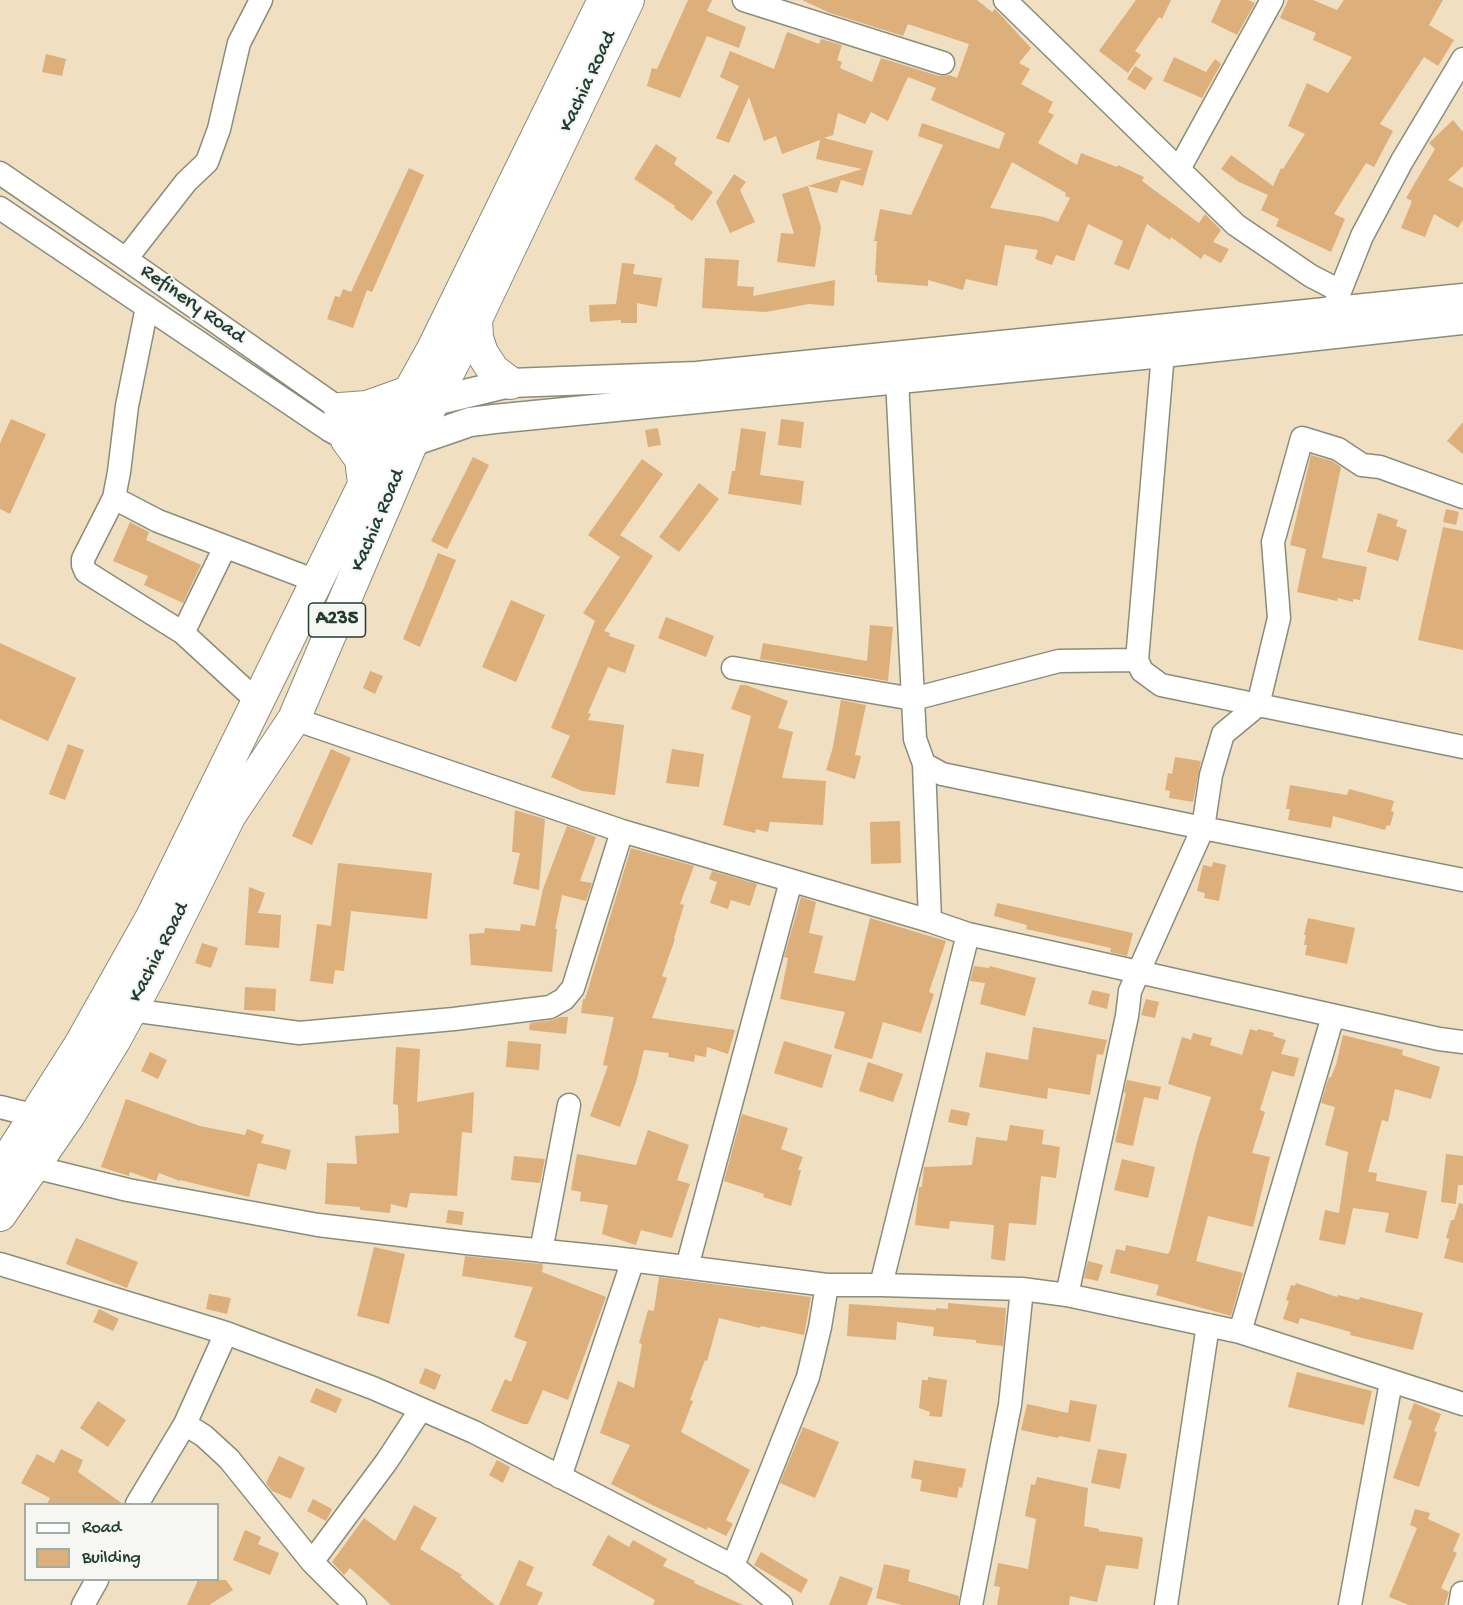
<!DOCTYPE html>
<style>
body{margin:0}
#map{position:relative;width:1463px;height:1605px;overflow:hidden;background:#f0dfc1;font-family:"Gochi Hand",sans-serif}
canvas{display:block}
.legend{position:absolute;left:24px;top:1503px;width:195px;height:78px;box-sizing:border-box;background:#f6f6f2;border:2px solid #a0aca6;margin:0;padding:8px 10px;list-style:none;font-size:18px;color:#1f3d34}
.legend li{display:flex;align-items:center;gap:12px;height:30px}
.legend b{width:30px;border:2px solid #a0aca6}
</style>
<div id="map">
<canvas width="1463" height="1605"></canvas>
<ul class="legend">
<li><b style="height:8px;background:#fff"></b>Road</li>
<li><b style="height:16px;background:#ddaf7a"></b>Building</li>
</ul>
</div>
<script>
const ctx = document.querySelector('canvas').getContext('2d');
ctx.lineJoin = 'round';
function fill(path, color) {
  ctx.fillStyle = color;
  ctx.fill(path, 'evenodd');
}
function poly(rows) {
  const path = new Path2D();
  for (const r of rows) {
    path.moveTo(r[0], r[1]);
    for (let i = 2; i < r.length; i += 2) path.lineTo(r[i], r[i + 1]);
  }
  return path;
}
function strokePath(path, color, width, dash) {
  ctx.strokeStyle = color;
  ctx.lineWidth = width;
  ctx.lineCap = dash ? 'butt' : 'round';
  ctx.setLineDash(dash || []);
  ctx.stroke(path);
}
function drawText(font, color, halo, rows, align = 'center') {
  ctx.font = font + ' "Gochi Hand",sans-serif';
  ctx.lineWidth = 4.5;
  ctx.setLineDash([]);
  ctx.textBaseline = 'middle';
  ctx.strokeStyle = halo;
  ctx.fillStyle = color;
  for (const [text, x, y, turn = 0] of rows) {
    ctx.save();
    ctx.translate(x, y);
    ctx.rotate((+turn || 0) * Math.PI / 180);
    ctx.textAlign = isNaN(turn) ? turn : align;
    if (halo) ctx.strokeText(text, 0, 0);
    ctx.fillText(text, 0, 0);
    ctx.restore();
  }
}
fill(poly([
 [688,0,712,0,707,11,746,27,739,48,707,36,680,98,647,86,652,68,657,69],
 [802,0,977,0,992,12,995,9,1031,48,1019,63,1030,69,1021,84,1053,102,1048,112,1054,115,1038,143,1077,165,1081,153,1117,167,1118,165,1144,177,1142,181,1199,223,1205,214,1221,230,1213,242,1229,249,1221,263,1204,254,1201,259,1171,237,1170,240,1147,224,1129,270,1114,264,1123,241,1088,224,1074,261,1056,255,1052,265,1035,259,1038,250,1005,245,997,286,966,279,963,290,928,280,928,286,877,282,877,275,875,275,877,241,874,241,880,209,911,215,943,145,918,136,922,123,999,149,1005,133,931,100,936,88,908,77,888,121,871,112,865,124,838,113,833,135,824,138,873,151,863,186,841,180,837,193,808,186,821,227,815,267,777,262,781,233,794,234,782,194,862,169,816,159,820,140,782,154,776,136,764,141,749,97,729,143,716,138,739,86,720,77,730,51,774,69,787,32,819,44,821,39,842,45,837,60,842,62,840,68,872,82,881,58,939,76,949,75,957,78,969,44,908,24,903,36,830,13],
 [1012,162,1066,193,1065,196,1070,198,1058,222,1044,217,990,208],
 [1136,0,1171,0,1162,19,1159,17,1135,51,1141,55,1128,73,1099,51],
 [1221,0,1248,0,1255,3,1237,35,1211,22],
 [1288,0,1313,0,1337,10,1344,0,1443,0,1429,25,1454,40,1438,66,1424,57,1380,124,1393,131,1374,167,1366,163,1334,214,1345,219,1331,252,1276,226,1279,219,1261,210,1268,195,1239,182,1221,169,1231,155,1273,186,1281,168,1283,169,1305,134,1288,126,1307,83,1328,93,1352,57,1313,40,1316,33,1280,18],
 [46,54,66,59,62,76,42,72],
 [1174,57,1206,72,1215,59,1221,64,1202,98,1163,81],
 [1135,66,1153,78,1145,90,1127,79],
 [1453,120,1463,132,1463,166,1448,180,1463,188,1463,220,1458,228,1434,214,1425,237,1401,228,1412,201,1406,198,1435,149,1429,143],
 [656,144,677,158,674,164,713,192,692,221,674,208,675,206,634,179],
 [409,168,424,175,372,292,367,290,353,328,327,319,335,296,340,297,343,289,351,292],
 [734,174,746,182,740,190,755,222,730,233,716,202],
 [705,258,739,260,737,286,754,287,753,296,835,280,834,306,809,304,766,312,702,308],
 [622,263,635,264,633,274,662,278,657,307,637,303,637,323,621,323,621,320,590,322,589,305,616,304],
 [11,419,46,434,10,514,0,509,0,443],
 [781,419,804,422,801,448,778,445],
 [1463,422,1463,454,1447,441],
 [658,428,661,445,648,447,645,430],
 [741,428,766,432,760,475,804,481,801,505,728,494,732,471,735,471],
 [1311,455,1332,461,1341,467,1322,558,1367,567,1360,600,1353,599,1353,602,1338,598,1337,601,1297,592,1306,549,1290,545],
 [473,457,489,465,447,549,431,541],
 [642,459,663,474,620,535,653,556,604,631,610,633,609,636,635,645,625,673,608,667,588,713,591,714,588,720,624,725,615,795,582,791,551,777,570,736,551,728,595,621,583,613,620,557,588,535],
 [699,483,719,499,679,552,659,537],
 [1446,509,1459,512,1456,525,1443,522],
 [1378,513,1398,520,1396,526,1407,530,1398,561,1367,552],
 [130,522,149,532,146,540,201,565,183,603,144,585,148,576,113,561],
 [1443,527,1463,531,1463,650,1418,640],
 [438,553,456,560,420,647,403,639],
 [511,600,545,615,516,682,482,667],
 [666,617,714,636,706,657,658,638],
 [870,625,893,627,888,681,760,659,763,643,867,661],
 [0,643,76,678,48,741,0,719],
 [370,671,383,676,375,694,363,688],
 [740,685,746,685,788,701,778,728,793,732,782,778,826,781,823,825,770,822,768,832,756,829,755,833,723,825,751,716,731,709],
 [841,700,866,705,855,755,861,756,855,779,826,770,833,747],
 [68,744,84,750,65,800,49,794],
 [331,749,351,758,312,845,292,836],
 [672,749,704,754,699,787,666,783],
 [1175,757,1201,761,1193,802,1169,798,1170,791,1165,790,1168,773,1172,774],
 [1290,785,1347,795,1349,789,1394,801,1391,811,1394,812,1390,826,1387,825,1385,830,1333,816,1331,828,1288,820,1290,809,1286,809],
 [515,810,545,819,539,890,513,884,520,853,512,852],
 [900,821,901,863,871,864,870,822],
 [567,826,596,837,580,881,592,883,586,901,562,895,555,929,557,929,552,972,471,965,469,934,484,933,485,928,520,931,521,924,535,926,543,889],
 [631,848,694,866,680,904,684,905,674,938,675,939,662,976,667,978,652,1018,735,1030,728,1054,707,1047,706,1057,695,1055,694,1062,668,1057,669,1053,644,1050,636,1082,620,1127,590,1116,608,1066,603,1065,614,1017,581,1013,583,999,585,999],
 [1213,862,1226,865,1219,901,1204,898,1205,893,1197,891,1203,865,1212,867],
 [338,863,432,873,427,919,351,911,344,971,335,970,333,984,310,981,317,924,331,926],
 [712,871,757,884,750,906,731,900,728,909,710,903,717,882,709,879],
 [249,887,265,893,258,913,281,915,279,948,245,945],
 [801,897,816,902,809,933,823,936,814,973,855,981,870,918,946,941,929,992,934,994,921,1033,883,1022,872,1059,834,1048,845,1012,780,999,788,958,784,957],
 [997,903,1133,933,1127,956,1110,952,1111,948,1026,929,1027,925,994,916],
 [1308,918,1355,928,1347,964,1305,955,1307,945,1304,945,1306,935,1304,935],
 [202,943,218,948,211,968,195,963],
 [974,966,989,968,990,966,1036,978,1025,1016,980,1004,985,983,970,981],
 [245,987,276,989,275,1011,244,1010],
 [1092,990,1110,994,1107,1009,1088,1004],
 [1146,999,1159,1002,1155,1018,1141,1015],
 [560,1017,568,1017,566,1034,529,1030,530,1023,552,1020],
 [1033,1027,1107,1040,1103,1055,1097,1054,1090,1095,1048,1088,1047,1099,979,1087,986,1052,1028,1060],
 [1250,1029,1257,1031,1258,1029,1274,1033,1273,1036,1286,1040,1281,1054,1299,1058,1294,1077,1272,1071,1260,1110,1265,1112,1252,1153,1270,1157,1253,1227,1208,1216,1196,1261,1243,1273,1231,1316,1156,1295,1159,1285,1110,1273,1116,1249,1125,1251,1126,1245,1168,1254,1170,1251,1197,1142,1211,1097,1168,1084,1182,1037,1191,1040,1193,1033,1212,1038,1210,1045,1242,1055],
 [1343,1035,1403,1050,1402,1055,1440,1067,1431,1099,1395,1089,1388,1122,1382,1120,1368,1172,1377,1173,1376,1181,1427,1191,1418,1239,1385,1232,1389,1213,1353,1208,1345,1245,1319,1240,1325,1210,1339,1213,1348,1152,1325,1145,1335,1107,1321,1103,1329,1077,1331,1077,1336,1065],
 [508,1041,541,1044,539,1070,506,1067],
 [784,1041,832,1055,822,1088,774,1073],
 [396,1047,420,1049,417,1102,474,1092,472,1133,462,1132,457,1196,410,1193,407,1208,391,1204,390,1213,360,1210,360,1207,325,1204,327,1163,357,1164,355,1136,399,1133,398,1105,393,1104],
 [150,1052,167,1060,158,1079,141,1071],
 [868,1062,903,1074,893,1102,859,1091],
 [1127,1080,1161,1087,1158,1100,1144,1097,1133,1146,1115,1142,1126,1093,1124,1092],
 [126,1099,200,1126,245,1135,247,1129,264,1135,261,1143,291,1150,286,1170,258,1163,249,1197,180,1180,180,1181,159,1173,156,1181,130,1172,129,1176,101,1167],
 [951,1109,970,1113,967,1126,948,1122],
 [742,1114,788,1128,781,1149,803,1157,798,1170,801,1170,791,1206,763,1197,764,1194,724,1181],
 [1010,1125,1044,1130,1042,1144,1060,1147,1056,1178,1041,1176,1036,1225,1009,1223,1005,1261,991,1259,994,1225,950,1221,949,1229,915,1225,919,1187,922,1187,924,1167,972,1165,976,1137,1007,1141],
 [648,1130,689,1145,677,1180,690,1184,672,1238,641,1230,636,1245,602,1234,608,1205,580,1201,581,1192,571,1190,577,1154,636,1165],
 [1446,1154,1463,1156,1463,1185,1458,1185,1456,1204,1441,1202],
 [514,1156,545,1159,540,1183,511,1180],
 [1122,1159,1155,1167,1148,1198,1114,1190],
 [1459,1203,1463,1204,1463,1263,1444,1258,1449,1239,1446,1238,1451,1220,1454,1220],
 [448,1210,464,1212,462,1225,446,1223],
 [76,1238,138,1262,127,1288,66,1264],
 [374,1247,405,1254,389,1324,357,1316],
 [465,1256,541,1264,543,1265,542,1272,606,1297,568,1400,543,1390,528,1424,523,1424,491,1411,505,1379,511,1382,527,1342,514,1337,533,1287,462,1276],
 [1088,1261,1103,1265,1098,1281,1084,1278],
 [659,1277,811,1297,804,1335,761,1326,760,1328,719,1318,707,1361,705,1360,690,1400,693,1401,681,1432,750,1470,726,1520,733,1524,726,1536,708,1527,707,1530,652,1505,611,1484,630,1445,600,1433,618,1381,634,1388,642,1344,639,1343,648,1310,654,1311],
 [1296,1283,1337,1297,1338,1295,1359,1300,1360,1297,1423,1313,1413,1350,1350,1335,1351,1332,1300,1318,1298,1324,1283,1319,1289,1301,1286,1300,1291,1285,1295,1286],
 [209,1294,231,1298,227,1314,206,1309],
 [948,1303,1006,1308,1003,1346,976,1343,976,1340,933,1336,934,1327,897,1322,896,1340,847,1336,849,1304,936,1310,936,1308,948,1309],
 [99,1309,119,1319,113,1331,93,1322],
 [425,1368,441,1375,435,1390,419,1383],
 [1297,1372,1372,1391,1364,1425,1288,1407],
 [928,1377,947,1380,942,1417,929,1416,930,1412,919,1408,922,1380,928,1380],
 [316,1388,342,1399,336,1413,310,1402],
 [1070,1400,1097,1405,1090,1442,1059,1436,1058,1438,1021,1430,1027,1404,1068,1413],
 [98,1401,126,1420,108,1447,80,1428],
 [1414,1403,1441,1414,1434,1431,1437,1432,1419,1487,1393,1478,1412,1421,1408,1419],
 [803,1427,839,1442,815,1498,780,1483],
 [61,1449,83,1460,78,1472,123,1504,47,1504,50,1498,21,1483,37,1454,54,1463],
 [1098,1449,1127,1454,1120,1489,1091,1483],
 [279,1456,305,1468,291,1499,272,1491,266,1483],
 [497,1460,510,1467,503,1483,489,1475],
 [914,1460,966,1469,962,1488,959,1487,957,1498,920,1491,922,1480,911,1478],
 [1037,1477,1088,1488,1084,1526,1099,1529,1099,1531,1141,1537,1143,1539,1138,1569,1106,1565,1097,1602,1070,1596,1069,1605,997,1605,1000,1587,994,1586,998,1563,1028,1569,1036,1519,1025,1516,1031,1484,1035,1485],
 [313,1499,332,1509,326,1521,307,1511],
 [414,1505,437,1518,420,1549,462,1575,460,1577,495,1605,391,1605,350,1568,344,1575,332,1562,364,1518,395,1541],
 [1415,1509,1430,1513,1428,1519,1460,1534,1453,1551,1457,1553,1441,1588,1449,1592,1445,1605,1409,1605,1389,1597,1417,1528,1410,1525],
 [245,1530,261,1537,258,1544,279,1553,270,1575,233,1560],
 [608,1535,629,1547,633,1540,667,1559,663,1566,695,1581,694,1583,743,1605,653,1605,655,1600,592,1565],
 [761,1552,808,1580,801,1593,754,1565],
 [519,1560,534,1567,526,1585,543,1593,537,1605,499,1605],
 [884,1564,910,1570,908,1581,959,1596,958,1605,902,1605,876,1598],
 [840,1576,873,1588,867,1605,829,1605],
 [198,1580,226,1580,233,1590,209,1605,187,1605]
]), '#ddaf7a');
const minor = poly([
 [744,0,943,63],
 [1005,0,1236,225,1311,276,1340,291],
 [1179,169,1272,0],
 [0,173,126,259,340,409,364,424,387,432],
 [0,208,329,430,347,440,362,445],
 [126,259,186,182,207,162,219,129,239,43,261,0],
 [1335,304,1362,236,1402,161,1463,59],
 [147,307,127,406,119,472,114,498,158,521,316,581],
 [1163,353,1137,660,1142,671,1161,685,1463,747],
 [897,379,915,739,924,764,942,774,1203,828,1463,880],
 [114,498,83,559,83,565,86,572,183,633,257,701],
 [183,633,225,547],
 [733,668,913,699,1059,661,1137,660],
 [294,719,622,831,930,921,968,934,1439,1039,1463,1042],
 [924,764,930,921],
 [131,1010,299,1033,454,1019,550,1007,564,999,573,988,622,831],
 [0,1107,36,1116],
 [34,1167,128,1190,318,1225,467,1243,614,1258,827,1285,881,1285,1022,1289,1067,1295,1240,1332,1463,1404],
 [541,1251,569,1105],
 [0,1264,226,1333,373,1388,474,1432,733,1566,781,1605],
 [687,1267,791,881],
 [881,1285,968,934],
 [1067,1295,1127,1016,1130,991,1203,828,1211,775,1223,734,1258,705,1279,618,1273,542,1302,438,1338,449,1362,465,1380,467,1463,497],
 [1240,1332,1333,1016],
 [185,1424,204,1436,229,1459,312,1562,355,1605],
 [560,1477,633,1260],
 [137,1504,185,1424,226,1333],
 [312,1562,387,1461,421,1409],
 [733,1566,808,1377,820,1327,827,1285],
 [83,1605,97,1580],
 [971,1605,1010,1405,1022,1289],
 [1166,1605,1208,1325],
 [1350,1605,1391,1382],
 [1460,1605,1462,1593]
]);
const major = poly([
 [418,412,435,401,510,383,697,376,1463,298],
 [397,445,412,442,470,422,494,419,1163,353,1463,320]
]);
const highway = poly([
 [476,319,477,338,482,353,493,370,510,383],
 [340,409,367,407,409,392],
 [347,440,361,459,364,483],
 [0,1171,80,1045,152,917,382,448,387,432,433,349,604,0],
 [0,1215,69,1115,114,1041,152,971,230,815,294,719,412,442,476,319,628,0]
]);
strokePath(minor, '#888e7a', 25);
strokePath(major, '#888e7a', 31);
strokePath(highway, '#888e7a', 34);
strokePath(minor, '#fff', 22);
strokePath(major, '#fff', 28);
strokePath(highway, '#fff', 32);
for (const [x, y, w] of [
 [337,620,57]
]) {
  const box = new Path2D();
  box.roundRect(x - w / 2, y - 17, w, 34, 4.5);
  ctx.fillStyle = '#f6f6f2';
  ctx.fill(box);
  strokePath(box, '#1f3d34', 1.5);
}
drawText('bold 20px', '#1f3d34', null, [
 ["A235",337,620]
]);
drawText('21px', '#1f3d34', '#f6f6f2', [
 ["Kachia Road",589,82,-65],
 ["Refinery Road",192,305,35],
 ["Kachia Road",379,521,-67],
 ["Kachia Road",160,953,-63]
]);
</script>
